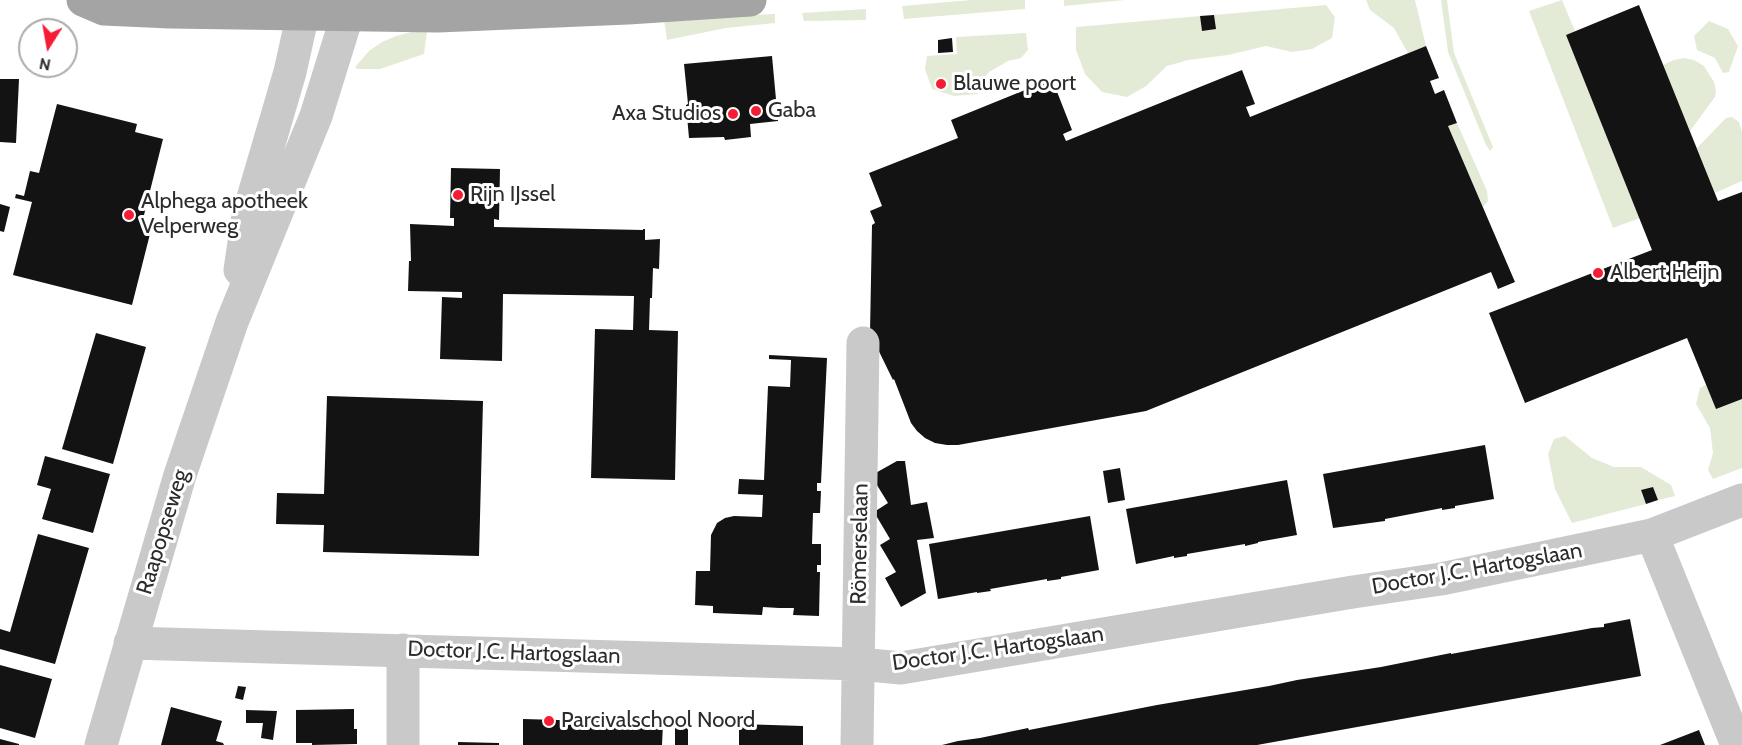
<!DOCTYPE html>
<meta charset="utf-8">
<style>
body{margin:0}
#map{position:relative;width:1742px;height:745px;overflow:hidden;background:#fff;font-family:Cabin,sans-serif}
canvas{display:block}
.north{position:absolute;left:18px;top:18px;width:60px;height:60px;box-sizing:border-box;background:#fff;border:2px solid #ababab;border-radius:50%;rotate:191deg;font-size:16px;font-weight:700;line-height:24px;text-align:center;color:#2c2c2c}
.north::after{content:'';display:block;margin:auto;width:21px;height:27px;background:#f51c34;clip-path:polygon(50% 0,100% 100%,50% 72%,0 100%)}
</style>
<div id="map">
<canvas width="1742" height="745"></canvas>
<div class="north">N</div>
</div>
<script>
const ctx = document.querySelector('canvas').getContext('2d');
ctx.lineJoin = 'round';
function fill(path, color) {
  ctx.fillStyle = color;
  ctx.fill(path, 'evenodd');
}
function poly(rows) {
  const path = new Path2D();
  for (const r of rows) {
    path.moveTo(r[0], r[1]);
    for (let i = 2; i < r.length; i += 2) path.lineTo(r[i], r[i + 1]);
  }
  return path;
}
function strokePath(path, color, width, dash) {
  ctx.strokeStyle = color;
  ctx.lineWidth = width;
  ctx.lineCap = dash ? 'butt' : 'round';
  ctx.setLineDash(dash || []);
  ctx.stroke(path);
}
function drawText(font, color, halo, rows, align = 'center') {
  ctx.font = font + ' Cabin,sans-serif';
  ctx.lineWidth = 6;
  ctx.setLineDash([]);
  ctx.textBaseline = 'middle';
  ctx.strokeStyle = halo;
  ctx.fillStyle = color;
  for (const [text, x, y, turn = 0] of rows) {
    ctx.save();
    ctx.translate(x, y);
    ctx.rotate((+turn || 0) * Math.PI / 180);
    ctx.textAlign = isNaN(turn) ? turn : align;
    if (halo) ctx.strokeText(text, 0, 0);
    ctx.fillText(text, 0, 0);
    ctx.restore();
  }
}
fill(poly([
 [971,0,1025,0,1025,9,904,19,902,6],
 [1064,0,1125,0,1064,6],
 [1366,0,1415,0,1426,46,1408,53,1394,28,1370,10],
 [1441,0,1447,0,1454,53,1493,147,1490,151,1486,145,1448,52],
 [1562,0,1575,31,1566,35,1640,218,1613,228,1529,11],
 [1326,5,1335,17,1332,38,1312,49,1292,52,1266,46,1228,55,1188,60,1167,66,1146,86,1127,97,1102,92,1085,74,1076,50,1076,27,1200,16,1202,31,1214,15],
 [866,9,866,20,804,21,802,13],
 [775,14,775,23,726,28,667,40,664,19],
 [1709,21,1728,29,1738,46,1729,72,1723,73,1715,58,1697,50,1694,36],
 [415,31,427,31,424,54,380,69,357,69,355,67,369,51,382,42,396,36],
 [1026,33,1028,50,1021,58,1008,61,989,72,981,82,978,94,954,96,932,89,925,69,927,56,957,54,956,37],
 [1684,58,1694,60,1704,66,1714,82,1716,91,1715,97,1690,131,1663,65,1674,60],
 [1732,117,1739,122,1742,132,1742,181,1715,193,1697,148,1726,118],
 [1457,123,1487,191,1488,201,1483,207,1448,126],
 [1742,373,1742,468,1713,479,1708,470,1713,453,1710,428,1696,404,1700,388,1713,381],
 [1565,436,1592,458,1614,467,1641,467,1671,485,1675,496,1658,500,1653,487,1641,491,1646,504,1572,523,1555,489,1548,454,1554,439]
]), '#e3ebd7');
fill(poly([
 [1639,5,1718,201,1742,192,1742,399,1716,409,1687,338,1525,403,1489,313,1652,250,1566,35],
 [1214,15,1216,29,1202,31,1200,16],
 [952,38,953,52,938,53,938,40],
 [1426,46,1439,78,1430,81,1435,94,1444,90,1457,123,1448,126,1515,282,1498,289,1491,272,1146,411,958,445,947,445,935,443,925,438,917,431,911,423,894,379,893,380,891,376,870,333,872,225,875,223,870,211,882,206,869,173,958,138,951,120,1052,79,1072,130,1063,134,1066,141,1242,70,1255,104,1246,107,1250,117],
 [772,56,778,121,750,124,751,137,725,140,724,137,689,138,686,105,688,104,684,64],
 [0,79,19,79,16,143,0,142],
 [57,104,137,124,135,132,163,139,141,227,151,230,132,305,13,275,32,202,15,198,16,194,24,196,30,171,39,173],
 [451,168,500,169,499,220,494,219,494,227,643,230,643,229,645,229,645,240,660,239,659,269,653,268,652,298,650,298,649,330,678,331,675,480,591,478,595,329,633,330,634,296,503,294,502,361,440,359,442,297,462,298,462,292,408,291,409,261,411,261,410,224,454,226,454,218,450,218],
 [0,204,10,207,4,232,0,231],
 [96,333,146,347,113,464,62,449],
 [769,355,827,358,821,483,817,483,817,491,821,491,820,513,813,513,812,544,821,544,821,565,817,565,817,572,820,572,819,616,793,615,794,608,779,608,763,607,762,615,713,613,713,606,695,605,696,571,710,571,711,535,717,523,725,518,734,516,762,517,763,495,738,494,739,479,764,480,768,386,790,387,791,360,769,359],
 [327,396,483,401,479,556,323,552,324,525,276,524,277,493,324,494],
 [1485,445,1494,499,1455,506,1455,508,1442,510,1442,508,1385,519,1385,521,1333,528,1323,474],
 [45,456,110,474,93,533,42,519,51,489,37,485],
 [897,461,905,461,911,505,927,502,934,538,917,540,926,593,901,607,885,578,896,572,880,545,890,539,874,512,888,503,872,477,872,475],
 [1120,468,1125,500,1108,503,1103,471],
 [1287,480,1297,535,1258,542,1258,543,1245,546,1245,544,1187,554,1187,556,1174,558,1174,556,1136,564,1126,509],
 [1653,487,1658,500,1646,504,1641,490],
 [1090,516,1099,570,1061,577,1061,579,1047,581,1047,579,990,589,991,591,977,593,977,592,938,599,929,544],
 [38,534,89,548,55,664,0,649,0,629,10,632],
 [1630,619,1641,676,1257,745,942,745,958,741,980,738,1028,728,1029,730,1157,705,1269,686,1297,680,1381,667,1451,653,1451,654,1592,628,1604,627,1604,624],
 [0,665,52,679,35,738,0,728],
 [238,686,246,687,243,700,235,698],
 [171,707,222,721,216,741,223,743,224,745,161,745],
 [354,709,354,729,357,729,357,744,312,745,312,743,296,743,296,710],
 [246,710,277,711,273,740,261,738,263,723,246,723],
 [523,719,663,723,662,745,523,745],
 [739,724,803,726,803,745,739,745],
 [675,725,688,726,688,745,675,745],
 [1699,730,1705,745,1660,745],
 [0,739,19,744,19,745,0,745],
 [458,742,499,743,499,745,458,745]
]), '#131313');
strokePath(poly([
 [240,270,248,215,290,72,306,0],
 [1652,535,1737,745],
 [130,643,859,664,901,668,1353,592,1441,579,1652,535,1742,500],
 [403,650,403,745],
 [101,745,180,475,232,322,316,116,352,0],
 [857,745,863,343]
]), '#c9c9c9', 33);
strokePath(poly([
 [83,0,104,9,170,12,438,16,628,8,750,0]
]), '#a4a4a4', 33);
for (const [x, y, r, color] of [
 [941,84,6,"#f51c34"],
 [756,111,6,"#f51c34"],
 [733,114,6,"#f51c34"],
 [458,195,6,"#f51c34"],
 [129,215,6,"#f51c34"],
 [1598,273,6,"#f51c34"],
 [549,721,6,"#f51c34"]
]) {
  const dot = new Path2D();
  dot.arc(x, y, r, 0, 2 * Math.PI);
  ctx.fillStyle = color;
  ctx.fill(dot);
  strokePath(dot, '#fff', 2);
}
drawText('22px', '#2c2c2c', '#fff', [
 ["Blauwe poort",953,84],
 ["Gaba",768,111],
 ["Axa Studios",721,114,"right"],
 ["Rijn IJssel",470,195],
 ["Alphega apotheek",141,202],
 ["Velperweg",141,227],
 ["Albert Heijn",1610,273],
 ["Parcivalschool Noord",561,721]
], 'left');
drawText('22px', '#2c2c2c', '#fff', [
 ["Raapopseweg",163,532,-73],
 ["Römerselaan",860,544,-89],
 ["Doctor J.C. Hartogslaan",1477,569,-10],
 ["Doctor J.C. Hartogslaan",998,649,-8],
 ["Doctor J.C. Hartogslaan",514,653,2]
]);
</script>
